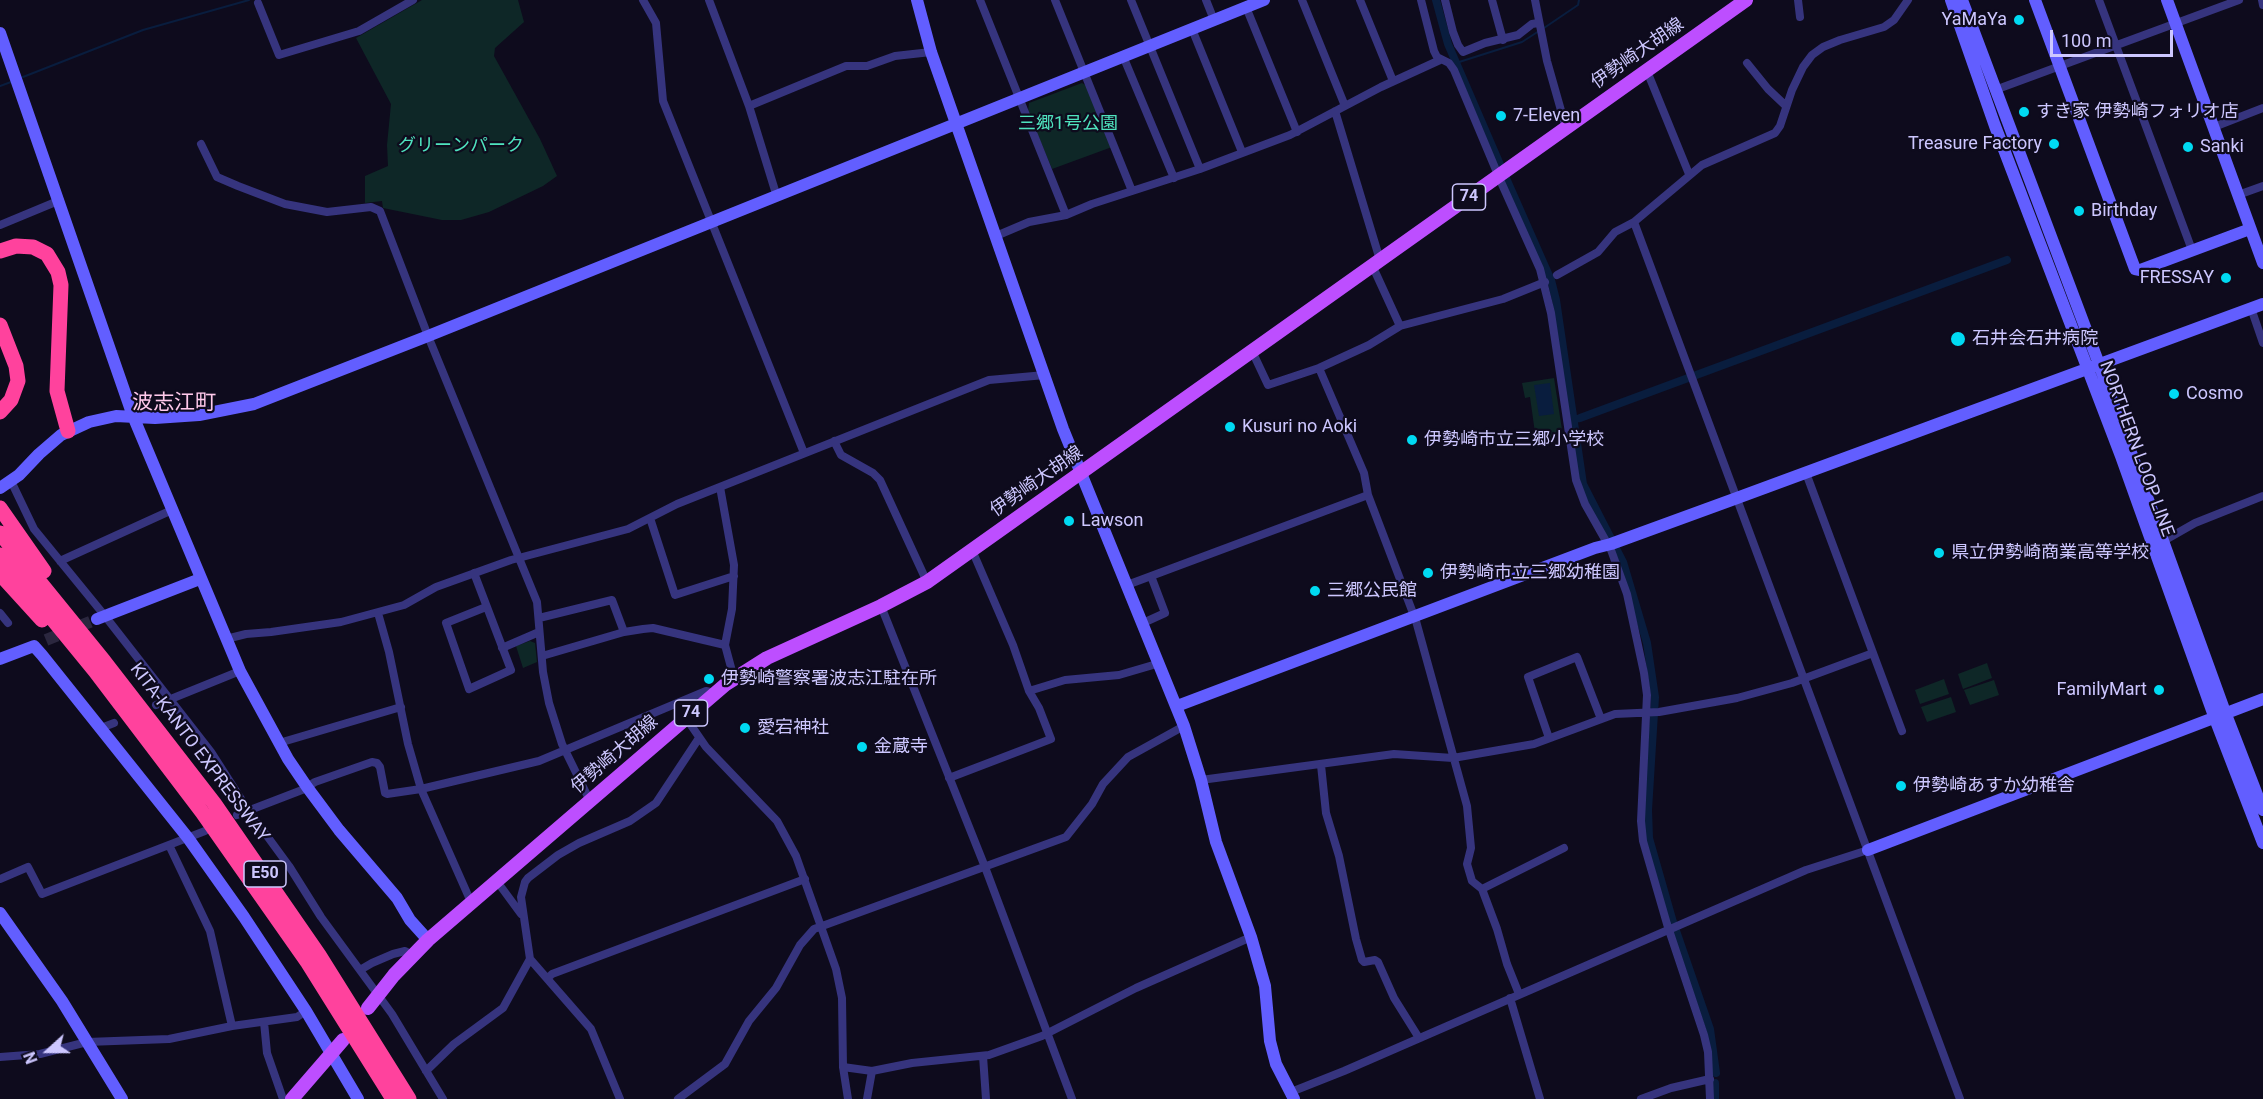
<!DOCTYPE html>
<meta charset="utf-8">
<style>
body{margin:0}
#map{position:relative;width:2263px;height:1099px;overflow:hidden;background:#0e0b1d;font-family:Roboto,sans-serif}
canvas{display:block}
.north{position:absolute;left:18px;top:1021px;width:60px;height:60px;-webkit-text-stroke:4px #0e0b1d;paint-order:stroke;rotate:249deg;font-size:16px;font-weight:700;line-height:24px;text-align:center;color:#cdc7ff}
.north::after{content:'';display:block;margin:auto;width:21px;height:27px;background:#cdc7ff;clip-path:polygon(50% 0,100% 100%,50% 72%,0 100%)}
.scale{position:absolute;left:2050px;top:30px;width:123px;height:27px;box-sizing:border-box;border:3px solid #cdc7ff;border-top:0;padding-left:8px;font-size:18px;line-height:21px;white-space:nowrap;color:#cdc7ff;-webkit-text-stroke:4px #0e0b1d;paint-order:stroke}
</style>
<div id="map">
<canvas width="2263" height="1099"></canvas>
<div class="north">N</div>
<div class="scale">100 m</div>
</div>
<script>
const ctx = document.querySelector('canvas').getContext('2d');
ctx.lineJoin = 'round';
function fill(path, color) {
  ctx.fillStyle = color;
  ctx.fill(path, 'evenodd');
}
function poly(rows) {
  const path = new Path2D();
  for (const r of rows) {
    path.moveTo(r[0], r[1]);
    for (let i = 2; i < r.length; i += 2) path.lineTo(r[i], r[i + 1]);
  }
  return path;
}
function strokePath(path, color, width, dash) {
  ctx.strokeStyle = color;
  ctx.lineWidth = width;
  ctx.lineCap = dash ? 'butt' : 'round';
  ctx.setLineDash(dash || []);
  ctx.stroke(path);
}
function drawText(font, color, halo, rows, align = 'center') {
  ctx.font = font + ' Roboto,"Noto Sans JP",sans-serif';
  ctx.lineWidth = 4.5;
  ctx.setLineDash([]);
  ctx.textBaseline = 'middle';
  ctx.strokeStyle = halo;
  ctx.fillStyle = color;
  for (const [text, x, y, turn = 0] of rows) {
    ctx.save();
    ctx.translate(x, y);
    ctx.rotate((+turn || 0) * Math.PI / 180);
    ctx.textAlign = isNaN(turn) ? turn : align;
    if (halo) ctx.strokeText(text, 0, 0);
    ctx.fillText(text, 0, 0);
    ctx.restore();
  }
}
fill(poly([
 [422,0,518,0,524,22,495,48,494,56,540,139,557,176,543,186,489,212,461,220,442,220,383,208,382,201,365,203,365,176,388,166,387,145,391,104,356,38],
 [1082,83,1087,86,1112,147,1052,169,1028,111,1029,103],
 [1554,378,1563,436,1536,440,1530,397,1525,398,1522,383],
 [530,641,535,643,537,662,523,668,516,646],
 [1987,663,1992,678,1963,689,1958,674],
 [1944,679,1949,694,1920,704,1915,690],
 [1994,680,1999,695,1970,705,1964,690],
 [1951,697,1956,712,1927,722,1921,707]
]), '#0e2727');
fill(poly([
 [1550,383,1554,414,1539,416,1534,385]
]), '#091d3e');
strokePath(poly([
 [1544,28,1578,5,1579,0],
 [1456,63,1522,42,1539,31],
 [23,77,143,30,249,0],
 [0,86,11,82]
]), '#091d3e', 2);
strokePath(poly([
 [1436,0,1448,44,1502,169],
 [1506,178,1551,280,1556,300,1583,484,1623,562,1647,643,1655,697,1648,810,1649,838,1673,922,1710,1029,1716,1073],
 [1580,418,2007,260],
 [1715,1099,1715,1083]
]), '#091d3e', 8);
strokePath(poly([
 [46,640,97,619]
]), '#2b273f', 12, [12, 6]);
strokePath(poly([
 [643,0,656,23,663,101,804,453],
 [709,0,749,106,777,197],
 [980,0,1066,215],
 [1055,0,1132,191],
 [1131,0,1200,169],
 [1206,0,1214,20],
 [1302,0,1345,106],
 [1360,0,1393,81],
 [1421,0,1434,51,1437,57,1449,63,1454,70,1501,182,1540,269,1551,313,1576,480,1585,504,1611,550,1627,594,1644,673,1647,695,1641,821,1643,841,1667,924,1704,1035,1708,1052,1710,1099],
 [1445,0,1453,32,1458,45,1463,52,1485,43,1518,35,1532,24,1538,23],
 [1492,0,1503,40],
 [1535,0,1547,61,1566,128],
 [1798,0,1800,17],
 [2099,0,2192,250],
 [2262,0,2263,5],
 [258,3,279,55,359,31,413,0],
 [1246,7,1297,132],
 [1192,29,1242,152],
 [1123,56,1174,178],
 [1747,63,1768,89,1786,106],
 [1647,71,1689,174],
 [1995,90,2239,0],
 [749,106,846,66,867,66,895,56,931,52],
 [1335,111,1380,260],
 [2214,127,2263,108],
 [201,144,217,177,238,186,285,204,327,212,371,207,380,211,428,336,537,602,543,672,549,703,562,744,590,801],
 [2238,195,2263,186],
 [1634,222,1960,1099],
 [0,225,58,201],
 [996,236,1029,222,1066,215,1092,204,1200,169,1290,135,1381,87,1440,60],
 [1372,265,1400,326],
 [1557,275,1598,252,1615,232,1634,222,1702,165,1775,133,1780,126,1792,90,1803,67,1812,55,1823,47,1840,40,1884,27,1894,20,1908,0],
 [2251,308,2263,343],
 [1252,351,1268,385,1319,368,1369,345,1400,326,1503,299,1545,282],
 [1319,368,1364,473,1368,495,1416,621,1467,806,1471,848,1467,864,1472,881,1482,889,1497,929,1507,964,1519,994],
 [834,441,841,455,873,473,880,480,927,582],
 [1806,473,1902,731],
 [11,481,34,529,105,616,211,752,248,810,289,866,321,917,392,1014,443,1099],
 [720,487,734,565,732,609,725,645,732,671,736,677],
 [650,518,675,595,734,576],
 [2160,543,2195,523,2263,496],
 [972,550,1013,645,1029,691,1065,680,1119,675,1160,663],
 [60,561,172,510],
 [474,573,511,670,469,689,446,623,486,607],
 [1127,585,1368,495],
 [881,606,985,867,1072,1099],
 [0,613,8,623],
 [378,613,389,652,408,744,421,789,471,902],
 [539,618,612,600,624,632],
 [1143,623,1165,613,1151,576],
 [226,639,246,634,271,632,341,622,404,605,436,587,511,560,628,529,677,504,989,380,1045,375],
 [502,648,539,632],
 [542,656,624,632,643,629,653,628,725,645],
 [156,705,240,671],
 [686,718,706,747,777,821,796,856,836,969,842,998,843,1067,848,1099],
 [101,728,114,723],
 [1549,738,1528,677,1577,657,1601,719],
 [279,743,401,707],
 [1321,765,1326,813,1339,856,1356,939,1362,960,1364,962,1375,960,1378,962,1394,998,1419,1038],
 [949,778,1051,739,1039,708,1029,691],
 [1201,780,1394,754,1453,758,1534,744,1615,714,1659,712,1737,698,1792,683,1873,653],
 [237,815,302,790,315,782,372,762,377,763,380,767,385,793,387,794,421,789,539,761,706,691,715,693],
 [169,845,210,931,232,1026],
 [0,879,28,867,42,894,205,831],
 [496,880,521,914],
 [1482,889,1564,848],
 [360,970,372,963,393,954,405,951,412,955],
 [548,978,552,974,805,879],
 [1510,998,1540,1099],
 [264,1022,267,1053,283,1099],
 [983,1056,986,1099],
 [0,1057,40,1054,87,1042,169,1039,232,1026,297,1017,306,1011],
 [843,1067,872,1071,912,1063,989,1055,1042,1036,1136,988,1251,937],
 [426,1071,454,1044,503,1008,530,959],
 [1291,1092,1344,1071,1806,870,1868,850],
 [620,1099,591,1029,530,959,521,897,525,882,528,878,558,855,579,843,630,821,656,803,699,738],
 [678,1099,725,1064,749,1021,776,988,800,945,814,929,1066,837,1092,804,1103,784,1128,757,1184,726],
 [867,1099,872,1071],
 [1641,1099,1671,1088,1710,1079]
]), '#36347e', 8);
strokePath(poly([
 [917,0,931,52,1063,429,1184,726,1201,780,1216,842,1251,937,1265,986,1270,1041,1276,1064,1294,1099],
 [1951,0,1995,126,2121,456,2214,716,2263,843],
 [1962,0,2099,364,2225,712,2263,810],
 [2035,0,2135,269,2140,270,2250,229],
 [2167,0,2263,263],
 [0,33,133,416,240,671,288,759,307,787,339,830,397,898,410,920,428,940],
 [0,488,19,475,39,454,61,435,89,422,116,416,155,418,199,415,254,404,428,336,1264,0],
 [97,619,200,579],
 [0,659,34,646,42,655,188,838,244,917,306,1011,358,1099],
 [1177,706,1595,548,1611,544,1737,498,2263,304],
 [1868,850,2263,699],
 [0,913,62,1001,122,1099]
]), '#625eff', 12);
strokePath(poly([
 [368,1008,394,975,428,940,726,684,767,658,881,606,927,582,1746,0],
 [292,1099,343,1040]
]), '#bd4eff', 14);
strokePath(poly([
 [0,251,16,246,33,247,47,254,58,272,61,285,57,391,68,431],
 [0,325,16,366,18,381,11,400,0,412],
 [0,508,44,571],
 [0,533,104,661,214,803,319,955,409,1099],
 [0,555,95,671,202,812,308,963,393,1099],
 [0,574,42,620]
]), '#ff429d', 15);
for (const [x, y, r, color] of [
 [2019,20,6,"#00daf2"],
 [2024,112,6,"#00daf2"],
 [1501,116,6,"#00daf2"],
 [2054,144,6,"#00daf2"],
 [2188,147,6,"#00daf2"],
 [2079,211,6,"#00daf2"],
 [2226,278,6,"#00daf2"],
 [1958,339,8,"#00daf2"],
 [2174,394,6,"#00daf2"],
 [1230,427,6,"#00daf2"],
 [1412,440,6,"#00daf2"],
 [1069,521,6,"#00daf2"],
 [1939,553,6,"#00daf2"],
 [1428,573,6,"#00daf2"],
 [1315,591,6,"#00daf2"],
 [709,679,6,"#00daf2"],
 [2159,690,6,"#00daf2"],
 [745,728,6,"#00daf2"],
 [862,747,6,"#00daf2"],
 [1901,786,6,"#00daf2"]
]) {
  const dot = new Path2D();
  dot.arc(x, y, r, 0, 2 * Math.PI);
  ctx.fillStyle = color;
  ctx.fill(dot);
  strokePath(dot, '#0e0b1d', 2);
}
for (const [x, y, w] of [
 [1469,197,33],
 [691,713,33],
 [265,874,42]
]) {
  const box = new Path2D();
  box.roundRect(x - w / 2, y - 13, w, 26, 4.5);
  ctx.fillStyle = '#0e0b1d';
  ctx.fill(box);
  strokePath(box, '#cdc7ff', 1.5);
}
drawText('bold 16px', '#cdc7ff', null, [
 ["74",1469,197],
 ["74",691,713],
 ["E50",265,874]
]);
drawText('18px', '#cdc7ff', '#0e0b1d', [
 ["YaMaYa",2007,20,"right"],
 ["すき家 伊勢崎フォリオ店",2036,112],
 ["7-Eleven",1513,116],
 ["Treasure Factory",2042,144,"right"],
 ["Sanki",2200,147],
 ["Birthday",2091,211],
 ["FRESSAY",2214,278,"right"],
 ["石井会石井病院",1972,339],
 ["Cosmo",2186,394],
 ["Kusuri no Aoki",1242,427],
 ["伊勢崎市立三郷小学校",1424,440],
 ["Lawson",1081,521],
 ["県立伊勢崎商業高等学校",1951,553],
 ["伊勢崎市立三郷幼稚園",1440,573],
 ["三郷公民館",1327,591],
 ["伊勢崎警察署波志江駐在所",721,679],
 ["FamilyMart",2147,690,"right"],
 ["愛宕神社",757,728],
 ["金蔵寺",874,747],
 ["伊勢崎あすか幼稚舎",1913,786]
], 'left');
drawText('18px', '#cdc7ff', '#0e0b1d', [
 ["伊勢崎大胡線",1638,54,-35],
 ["NORTHERN LOOP LINE",2136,449,70],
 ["伊勢崎大胡線",1037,482,-35],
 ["KITA-KANTO EXPRESSWAY",199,753,53],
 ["伊勢崎大胡線",615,755,-41]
]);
drawText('18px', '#4fe3be', '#0e0b1d', [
 ["三郷1号公園",1068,124],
 ["グリーンパーク",461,146]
]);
drawText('21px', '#ffc9eb', '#0e0b1d', [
 ["波志江町",174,404]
]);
</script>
